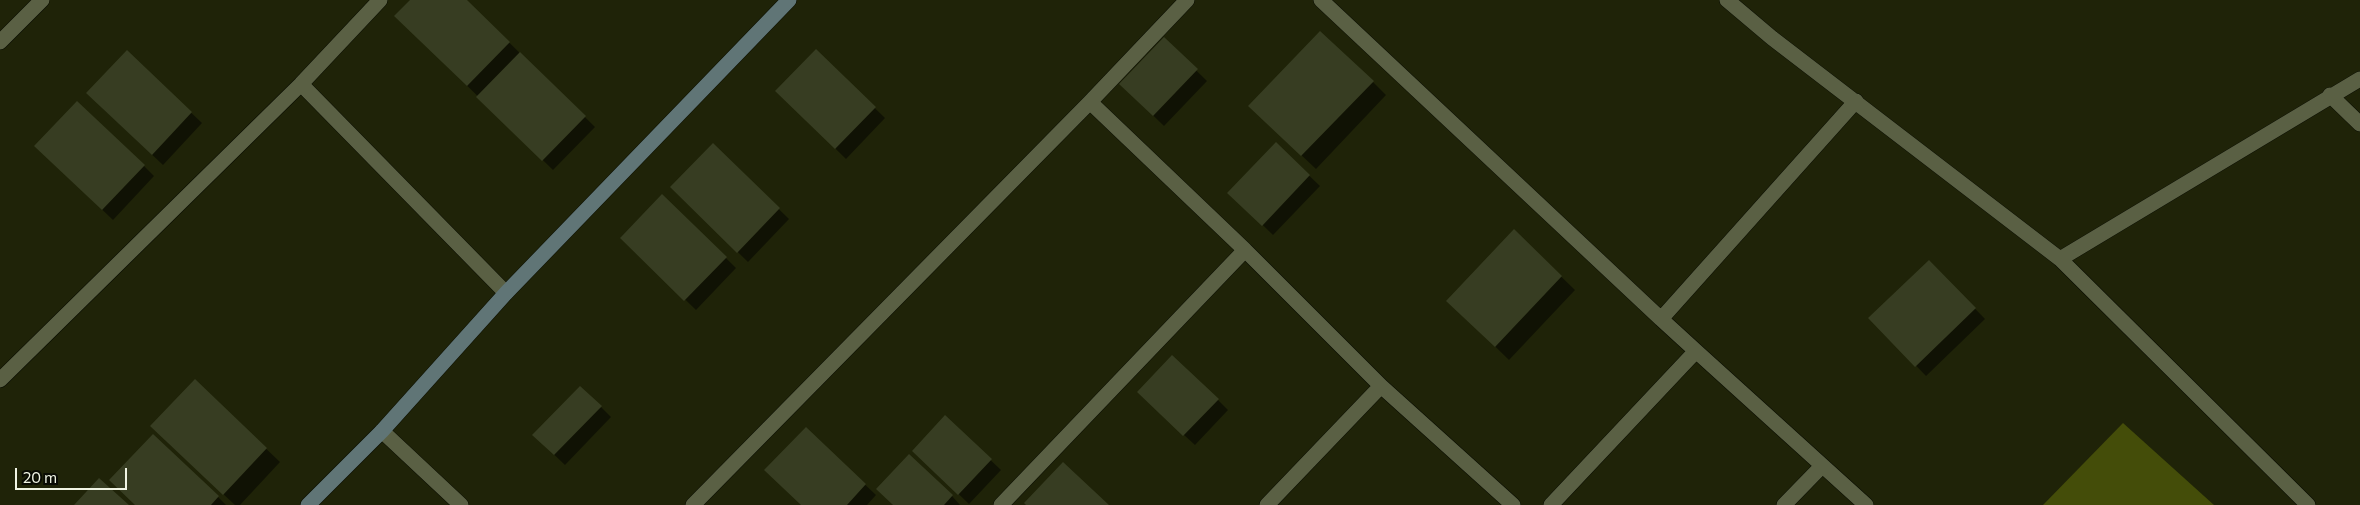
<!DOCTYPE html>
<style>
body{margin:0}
#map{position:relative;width:2360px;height:505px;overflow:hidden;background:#1f2308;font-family:Commissioner,sans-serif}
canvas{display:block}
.scale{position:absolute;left:15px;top:468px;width:112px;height:22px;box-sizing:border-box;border:2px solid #f0f4e4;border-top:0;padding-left:6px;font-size:15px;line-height:18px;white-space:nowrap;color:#f0f4e4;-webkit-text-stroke:4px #090b03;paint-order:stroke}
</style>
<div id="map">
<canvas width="2360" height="505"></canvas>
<div class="scale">20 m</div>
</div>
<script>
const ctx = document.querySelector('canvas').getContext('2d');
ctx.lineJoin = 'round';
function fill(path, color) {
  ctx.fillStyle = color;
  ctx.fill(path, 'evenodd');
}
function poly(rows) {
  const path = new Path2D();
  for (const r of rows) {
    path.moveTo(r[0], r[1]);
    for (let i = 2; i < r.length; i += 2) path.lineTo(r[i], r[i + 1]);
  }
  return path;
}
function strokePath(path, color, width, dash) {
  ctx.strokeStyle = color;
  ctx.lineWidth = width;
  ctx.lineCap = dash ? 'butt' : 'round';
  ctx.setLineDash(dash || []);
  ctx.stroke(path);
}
fill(poly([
 [2123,423,2214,505,2043,505]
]), '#444d09');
fill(poly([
 [411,0,466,0,595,127,553,170,396,16],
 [1164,39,1207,81,1164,126,1131,94],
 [816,51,885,118,846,159,777,91],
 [127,52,202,123,163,165,98,104],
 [1373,82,1386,95,1316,169,1263,119],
 [1276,144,1320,186,1273,235,1240,203],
 [713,145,789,219,748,262,671,187],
 [46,156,144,166,154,176,113,220],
 [662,195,736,268,696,310,621,237],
 [1514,231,1575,290,1509,360,1462,314],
 [1929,261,1985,319,1926,376,1870,318],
 [195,381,280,462,240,505,235,505,165,440],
 [1218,400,1228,410,1195,445,1149,403],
 [601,407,611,417,565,465,544,445],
 [945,417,1001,470,969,504,924,461],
 [806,429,876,495,867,505,802,505],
 [153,436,218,497,226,505,137,505],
 [909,456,952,496,960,505,894,505]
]), '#0007');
fill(poly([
 [410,0,467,0,510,42,467,86,394,16],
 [1320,31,1374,81,1301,156,1248,106],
 [1164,37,1198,69,1153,116,1119,84],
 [816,49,876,107,835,149,775,91],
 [127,50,192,112,152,155,86,93],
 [520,52,586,116,542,161,476,97],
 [77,101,145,165,102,210,34,146],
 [1276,142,1310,175,1262,226,1227,193],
 [713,143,780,208,737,253,670,187],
 [662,194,727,257,684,301,620,238],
 [1514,229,1562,276,1495,347,1446,301],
 [1929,260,1976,308,1915,367,1868,318],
 [1172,355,1219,399,1183,436,1137,392],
 [195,379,267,448,223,495,150,426],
 [580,386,602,406,554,455,532,435],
 [945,415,992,459,958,495,912,451],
 [806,427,866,484,847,505,801,505,764,470],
 [153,434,219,496,211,505,135,505,109,480],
 [909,454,953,495,944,505,893,505,876,489],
 [1063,462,1109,505,1026,505,1024,503],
 [99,478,129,505,74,505]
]), '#373d22');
const street = poly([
 [1321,0,1661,319,1856,101],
 [1727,0,1772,38,2060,259],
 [0,42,42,0],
 [301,84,506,293],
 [2330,95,2360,124],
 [1245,250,1381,386,1267,505],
 [1696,351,1866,505],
 [0,380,301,84,380,0],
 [1381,386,1513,505],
 [382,431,461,505],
 [693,505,1090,102,1187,0],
 [1001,505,1245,250,1090,102],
 [1551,505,1696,351,1661,319],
 [1784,505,1822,466],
 [2308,505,2060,259,2360,79]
]);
const secondary = poly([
 [308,505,382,431,506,293,789,0]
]);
strokePath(street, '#090c00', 16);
strokePath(secondary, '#090c00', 16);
strokePath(street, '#5a6044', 15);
strokePath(secondary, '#607576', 15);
</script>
